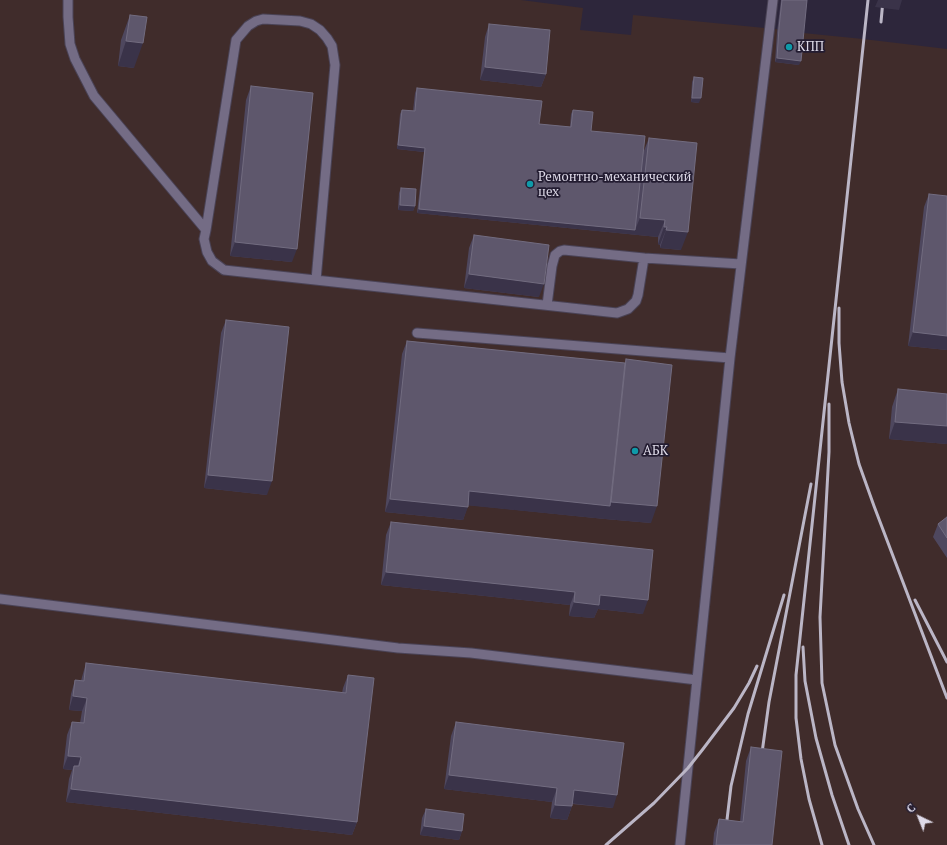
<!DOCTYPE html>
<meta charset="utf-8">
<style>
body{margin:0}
#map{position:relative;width:947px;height:845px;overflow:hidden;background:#2d263b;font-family:"PT Serif",serif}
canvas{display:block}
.north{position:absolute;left:899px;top:797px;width:40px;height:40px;-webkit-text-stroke:3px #231c31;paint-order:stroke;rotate:317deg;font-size:11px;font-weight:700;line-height:16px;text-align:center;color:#dfdbe9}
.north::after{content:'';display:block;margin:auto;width:14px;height:18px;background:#dfdbe9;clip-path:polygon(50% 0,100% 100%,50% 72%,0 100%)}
</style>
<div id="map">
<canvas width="947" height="845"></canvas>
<div class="north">С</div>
</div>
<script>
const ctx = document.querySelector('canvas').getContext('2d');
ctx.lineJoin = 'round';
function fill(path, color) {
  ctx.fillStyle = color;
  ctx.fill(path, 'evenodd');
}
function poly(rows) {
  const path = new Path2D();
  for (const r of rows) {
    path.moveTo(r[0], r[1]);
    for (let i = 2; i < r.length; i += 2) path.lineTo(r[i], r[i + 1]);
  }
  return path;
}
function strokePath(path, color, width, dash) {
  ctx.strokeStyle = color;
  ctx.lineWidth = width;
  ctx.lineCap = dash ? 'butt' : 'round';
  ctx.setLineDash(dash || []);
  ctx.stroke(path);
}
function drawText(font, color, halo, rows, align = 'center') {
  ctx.font = font + ' "PT Serif",serif';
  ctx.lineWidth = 3.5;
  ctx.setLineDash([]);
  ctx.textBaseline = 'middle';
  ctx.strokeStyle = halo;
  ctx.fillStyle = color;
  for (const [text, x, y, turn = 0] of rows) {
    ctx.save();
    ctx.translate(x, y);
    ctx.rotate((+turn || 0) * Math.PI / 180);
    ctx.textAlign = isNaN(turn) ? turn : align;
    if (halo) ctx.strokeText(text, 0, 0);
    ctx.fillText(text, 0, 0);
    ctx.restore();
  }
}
fill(poly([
 [0,0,521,0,583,8,580,30,631,35,633,15,785,30,803,33,863,39,947,49,947,845,0,845]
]), '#402c2b');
const service = poly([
 [68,0,68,17,70,44,75,59,94,96,206,230,204,239,207,252,212,261,224,270,617,313,628,309,636,301,638,295,644,258,741,264],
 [206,230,236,40,248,26,256,21,263,19,300,21,311,24,320,30,327,38,332,46,335,65,316,280],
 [547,305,552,266,555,255,560,251,564,250,644,258],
 [417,333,730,358],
 [0,599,398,648,471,653,697,680],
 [680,845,730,358,773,0]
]);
strokePath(service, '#4a4356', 11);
strokePath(service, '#746c85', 9);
strokePath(poly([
 [881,22,883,0],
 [839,308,839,343,842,382,849,423,859,464,874,506,947,698],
 [829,404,829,452,820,617,822,683,835,745,858,809,874,845],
 [915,600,947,662],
 [803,647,805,681,816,738,832,795,849,845],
 [761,760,769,702,811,484],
 [606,845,654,803,688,768,703,749,734,708,749,683,757,666],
 [724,845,731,786,748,714,784,595],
 [822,845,809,799,801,759,796,718,796,675,868,0]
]), '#bbb6c6', 3);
fill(poly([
 [781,0,807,0,799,65,775,62,777,32],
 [130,15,134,68,118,66,121,40],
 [489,24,546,74,541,87,480,80,485,37],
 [694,77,699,103,691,102,692,82],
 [251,86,292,262,230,256,246,100],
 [417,88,539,124,570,127,571,114,573,110,591,131,643,153,649,138,681,250,660,248,660,245,658,244,658,237,417,213,424,152,397,149,400,114,402,110,413,111,415,93],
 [401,188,415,206,413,211,398,210,399,193],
 [929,194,947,350,908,346,924,207],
 [474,235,539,297,464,288,469,248],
 [226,320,267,495,204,488,221,333],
 [407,341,625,363,626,359,651,523,605,519,468,505,463,520,385,512,402,354],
 [898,389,947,394,947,444,889,439,892,407],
 [947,517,947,558,933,537,938,524],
 [391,522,643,614,598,609,594,618,569,616,570,605,381,585,386,535],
 [86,663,342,693,343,688,348,675,357,822,352,835,66,802,69,779,72,770,63,769,67,735,72,722,80,723,82,711,69,710,71,694,75,680,81,681,82,677],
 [456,722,613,808,572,804,572,806,567,820,550,818,552,802,444,789,451,736],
 [751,747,772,845,713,845,714,833,719,819,740,822,746,761],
 [426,809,462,831,459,840,420,835,422,818]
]), '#4e475e');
fill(poly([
 [878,0,902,0,899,10,875,7],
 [126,41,143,43,134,68,118,66],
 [777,58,801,61,799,65,775,62],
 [485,67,546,74,541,87,480,80],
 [692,98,701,98,699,103,691,102],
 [398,145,425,148,424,152,397,149],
 [400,205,415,206,413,211,398,210],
 [419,209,635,230,640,218,665,220,658,237,417,213],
 [664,227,667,227,660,245,658,244],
 [666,230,688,232,681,250,660,248],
 [235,242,297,249,292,262,230,256],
 [469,274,544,284,539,297,464,288],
 [913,332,947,336,947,350,908,346],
 [895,422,947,426,947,444,889,439],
 [208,475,272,481,267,495,204,488],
 [469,491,610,506,611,502,657,506,651,523,605,519,464,505],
 [390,499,468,507,463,520,385,512],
 [386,572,575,592,570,605,381,585],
 [600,595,648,600,643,614,598,609,594,618,569,616,574,602],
 [73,696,87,698,82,711,69,710],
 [68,756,81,757,76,770,74,766,72,770,63,769],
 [449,775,557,788,552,802,444,789],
 [71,789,357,822,352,835,66,802],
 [574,790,617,795,613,808,569,803],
 [555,805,572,806,567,820,550,818],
 [424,826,462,831,459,840,420,835]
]), '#3a3349');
const building = poly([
 [782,0,807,0,801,61,777,58,779,28,782,0],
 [130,15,147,17,143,43,126,41,130,15],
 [489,24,550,30,546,74,485,67,489,24],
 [694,77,703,78,701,98,692,98,694,77],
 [251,86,313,93,297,249,235,242,251,86],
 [417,88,542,101,539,124,571,127,573,110,593,112,591,131,645,136,635,230,419,209,425,148,398,145,402,110,415,111,417,88],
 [649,138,697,143,688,232,666,230,667,227,664,227,665,220,640,218,649,138],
 [401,188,416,189,415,206,400,205,401,188],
 [929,194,947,196,947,336,913,332,929,194],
 [474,235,549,245,544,284,469,274,474,235],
 [226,320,289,327,272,481,208,475,226,320],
 [407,341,625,363,610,506,469,491,468,507,390,499,407,341],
 [626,359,672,365,657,506,611,502,626,359],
 [898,389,947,394,947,426,895,422,898,389],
 [947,517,947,538,938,524,947,517],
 [391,522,653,550,648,600,600,595,599,605,574,602,575,592,386,572,391,522],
 [86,663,346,693,348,675,374,678,357,822,71,789,74,766,79,766,81,757,68,756,72,722,84,723,87,698,73,696,75,680,84,681,86,663],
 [456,722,624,743,617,795,574,790,572,806,555,805,557,788,449,775,456,722],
 [751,747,782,751,772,845,716,845,719,819,743,822,751,747],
 [426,809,464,814,462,831,424,826,426,809]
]);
fill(building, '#5e576c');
strokePath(building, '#726c80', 1);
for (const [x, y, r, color] of [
 [789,47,4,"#0f9aa8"],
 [530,184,4,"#0f9aa8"],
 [635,451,4,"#0f9aa8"]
]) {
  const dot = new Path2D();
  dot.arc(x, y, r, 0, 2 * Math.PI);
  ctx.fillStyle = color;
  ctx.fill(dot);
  strokePath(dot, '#231c31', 1.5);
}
drawText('13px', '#dfdbe9', '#231c31', [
 ["КПП",797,47],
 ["Ремонтно-механический",538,177],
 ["цех",538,192],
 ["АБК",643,451]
], 'left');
</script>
